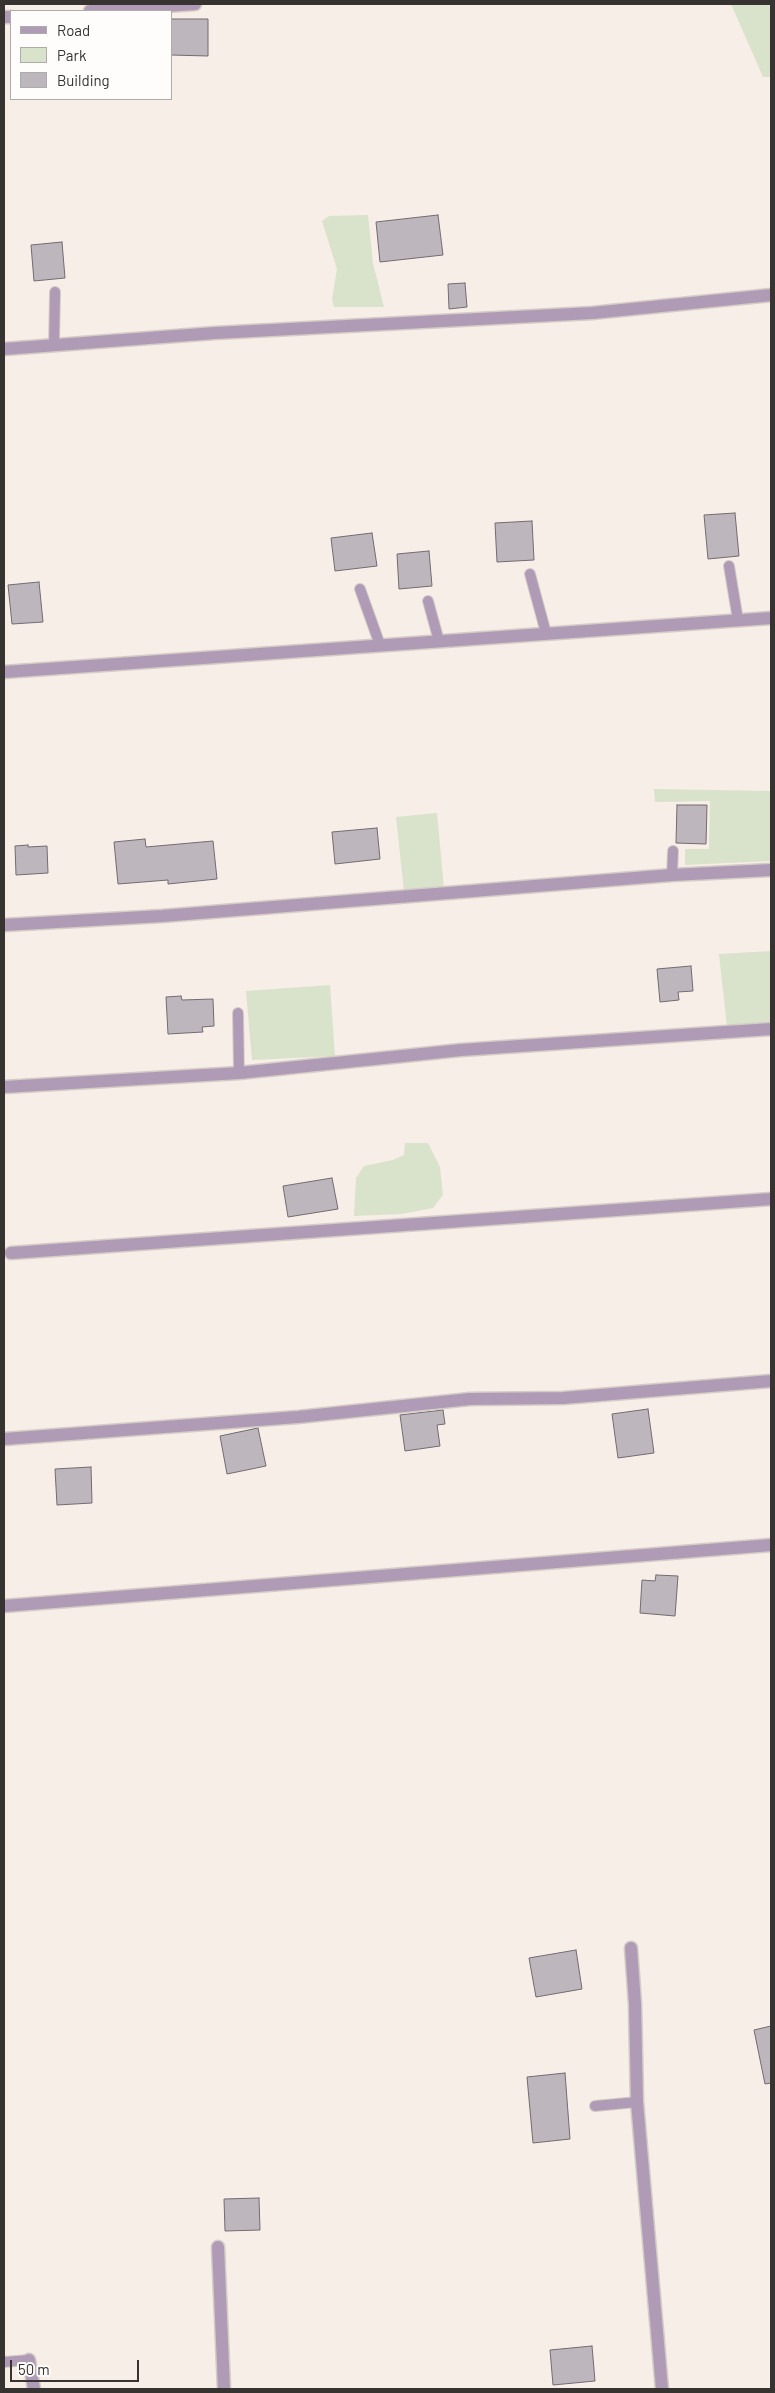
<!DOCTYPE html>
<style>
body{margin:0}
#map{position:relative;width:775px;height:2393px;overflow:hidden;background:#f7eee7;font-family:Barlow,sans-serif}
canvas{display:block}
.frame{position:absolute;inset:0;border:5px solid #363331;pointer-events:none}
.legend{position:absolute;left:10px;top:10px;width:162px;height:90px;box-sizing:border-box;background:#fefdfb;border:1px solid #aeacaa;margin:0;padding:6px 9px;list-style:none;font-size:15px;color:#363331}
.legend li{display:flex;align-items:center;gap:10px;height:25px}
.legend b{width:25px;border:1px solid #aeacaa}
.scale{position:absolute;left:10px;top:2360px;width:129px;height:22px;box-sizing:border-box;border:2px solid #363331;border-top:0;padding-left:6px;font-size:15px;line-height:18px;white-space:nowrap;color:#363331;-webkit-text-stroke:4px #fefdfb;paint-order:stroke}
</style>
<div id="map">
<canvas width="775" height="2393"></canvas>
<div class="frame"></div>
<ul class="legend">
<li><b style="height:6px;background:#b09bb7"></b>Road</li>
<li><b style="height:14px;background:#d9e2ca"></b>Park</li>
<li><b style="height:14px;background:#bdb6bd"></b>Building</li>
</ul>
<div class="scale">50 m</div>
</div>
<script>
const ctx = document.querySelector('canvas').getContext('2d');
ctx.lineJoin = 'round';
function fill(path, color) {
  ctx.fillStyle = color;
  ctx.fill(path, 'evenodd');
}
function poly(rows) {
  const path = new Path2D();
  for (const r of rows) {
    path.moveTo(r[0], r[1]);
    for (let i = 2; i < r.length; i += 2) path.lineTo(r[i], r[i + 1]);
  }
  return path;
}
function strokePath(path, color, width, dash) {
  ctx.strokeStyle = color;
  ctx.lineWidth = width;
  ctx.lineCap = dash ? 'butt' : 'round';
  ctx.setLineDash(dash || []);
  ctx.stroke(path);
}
fill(poly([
 [731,4,771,4,771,77,763,77],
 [368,215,373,263,384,307,334,307,332,299,337,269,322,221,329,216],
 [654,789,771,791,771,861,685,865,685,849,709,849,710,801,655,802],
 [437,813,444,888,404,891,396,817],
 [771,951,771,1023,727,1027,719,954],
 [330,985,335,1056,252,1060,246,991],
 [405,1143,428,1143,440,1167,443,1195,433,1208,402,1214,354,1216,356,1178,364,1166,393,1160,404,1155]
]), '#d9e2ca');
const building = poly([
 [171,19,208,19,208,56,171,55,171,19],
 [438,215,443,255,380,262,376,222,438,215],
 [62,242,65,278,34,281,31,245,62,242],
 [465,283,467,307,449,309,448,284,465,283],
 [735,513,739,556,708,559,704,515,735,513],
 [532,521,534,560,497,562,495,523,532,521],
 [372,533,377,566,335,571,331,538,372,533],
 [429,551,432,586,399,589,397,554,429,551],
 [39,582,43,622,12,624,8,585,39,582],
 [677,805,707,805,706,844,676,843,677,805],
 [377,828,380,859,335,864,332,832,377,828],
 [145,839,146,847,213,841,217,879,168,884,168,880,118,884,114,842,145,839],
 [28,845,28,847,47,846,48,873,16,875,15,846,28,845],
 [691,966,693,991,678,992,679,1000,660,1002,657,969,691,966],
 [181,996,182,1000,213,999,214,1026,202,1027,203,1032,168,1034,166,997,181,996],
 [332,1178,338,1209,288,1217,283,1186,332,1178],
 [648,1409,654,1453,618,1458,612,1414,648,1409],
 [443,1410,445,1424,437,1425,440,1446,405,1451,400,1415,443,1410],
 [258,1428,266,1466,227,1474,220,1436,258,1428],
 [91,1467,92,1503,57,1505,55,1469,91,1467],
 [656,1575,678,1576,675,1616,640,1613,642,1580,655,1581,656,1575],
 [576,1950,582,1989,536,1997,529,1958,576,1950],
 [771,2026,771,2083,765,2084,754,2030,771,2026],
 [565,2073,570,2139,533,2143,527,2077,565,2073],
 [259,2198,260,2230,225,2231,224,2199,259,2198],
 [592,2346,595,2381,553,2385,550,2350,592,2346]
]);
fill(building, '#bdb6bd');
strokePath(building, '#726b71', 1);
const service = poly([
 [54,346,55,292],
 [729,566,738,620],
 [530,574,546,633],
 [360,589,380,645],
 [428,601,439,641],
 [672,875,673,851],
 [238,1013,239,1073],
 [595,2106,637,2102],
 [4,2362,29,2360]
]);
const minor = poly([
 [90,11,195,4],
 [4,17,11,17],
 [4,349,215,333,592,313,771,295],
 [4,672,771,618],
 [4,925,162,916,672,875,771,870],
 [4,1087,239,1073,461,1050,771,1029],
 [11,1253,771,1199],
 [4,1439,298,1417,470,1399,563,1398,771,1381],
 [4,1606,771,1545],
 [631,1948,635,2004,637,2102,662,2389],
 [218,2247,224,2389],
 [29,2360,34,2389]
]);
strokePath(service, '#d4ccc6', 12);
strokePath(minor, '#d4ccc6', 15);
strokePath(service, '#b09bb7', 10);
strokePath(minor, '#b09bb7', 12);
</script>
